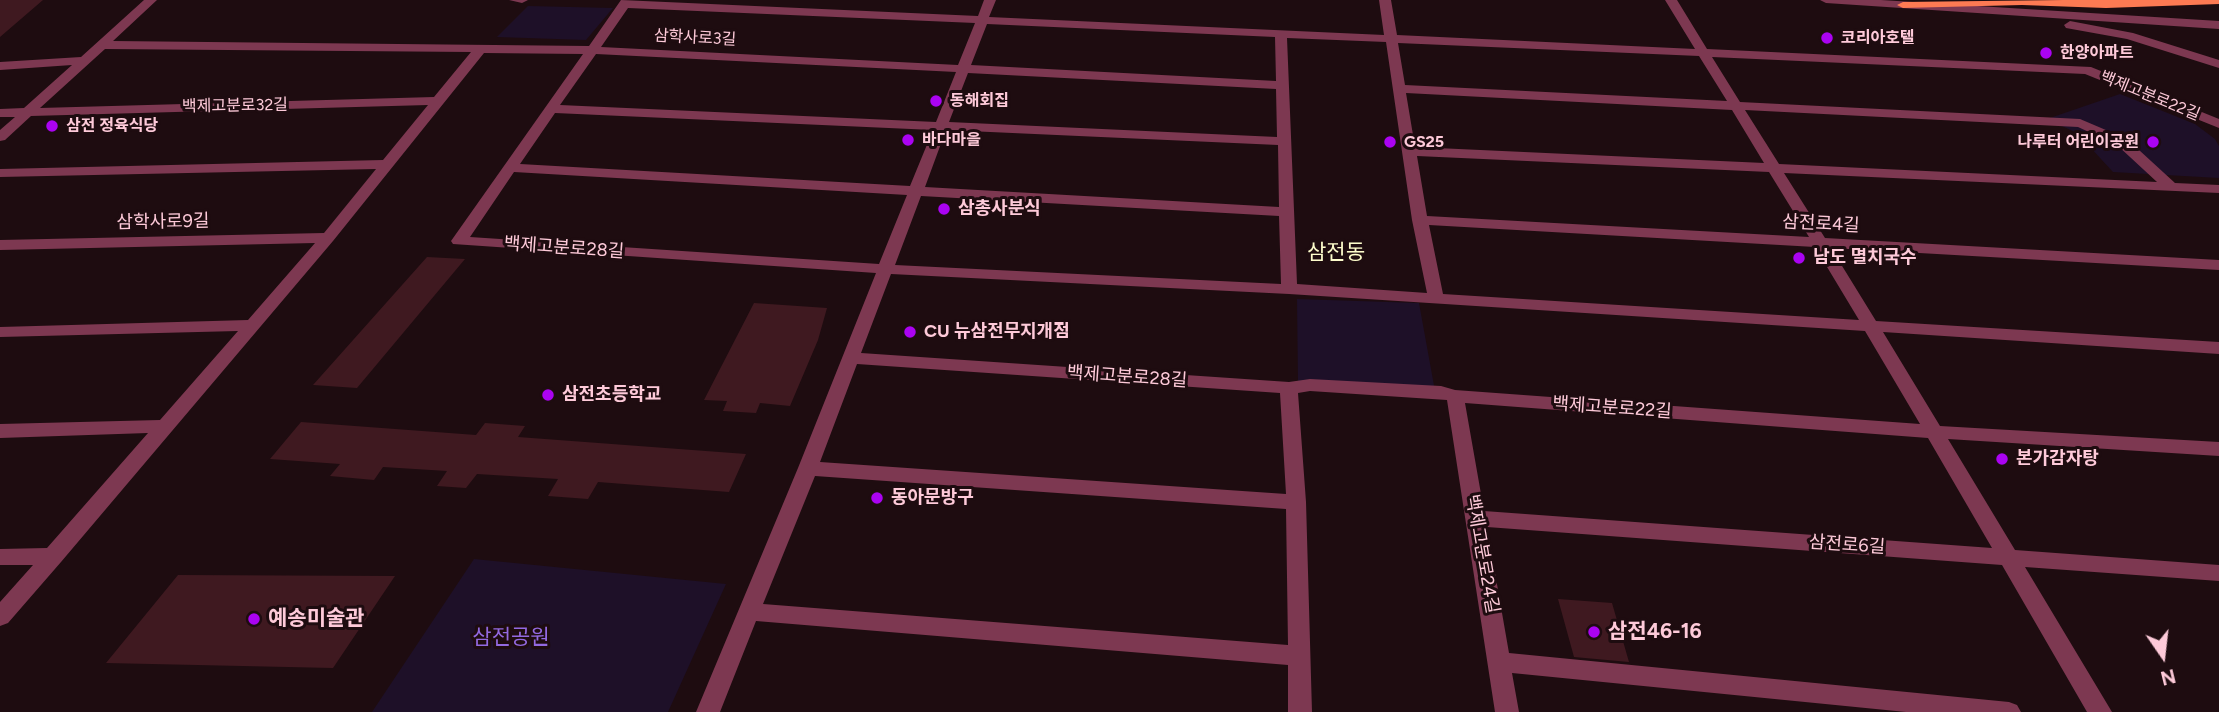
<!DOCTYPE html>
<meta charset="utf-8">
<style>
body{margin:0}
#map{position:relative;width:2219px;height:712px;overflow:hidden;background:#1e0c10;font-family:Figtree,sans-serif}
canvas{display:block}
.north{position:absolute;left:2128px;top:621px;width:70px;height:70px;-webkit-text-stroke:5px #1e0c10;paint-order:stroke;rotate:166deg;font-size:19px;font-weight:700;line-height:28px;text-align:center;color:#fecad9}
.north::after{content:'';display:block;margin:auto;width:24px;height:32px;background:#fecad9;clip-path:polygon(50% 0,100% 100%,50% 72%,0 100%)}
</style>
<div id="map">
<canvas width="2219" height="712"></canvas>
<div class="north">N</div>
</div>
<script>
const ctx = document.querySelector('canvas').getContext('2d');
ctx.lineJoin = 'round';
function fill(path, color) {
  ctx.fillStyle = color;
  ctx.fill(path, 'evenodd');
}
function poly(rows) {
  const path = new Path2D();
  for (const r of rows) {
    path.moveTo(r[0], r[1]);
    for (let i = 2; i < r.length; i += 2) path.lineTo(r[i], r[i + 1]);
  }
  return path;
}
function strokePath(path, color, width, dash) {
  ctx.strokeStyle = color;
  ctx.lineWidth = width;
  ctx.lineCap = dash ? 'butt' : 'round';
  ctx.setLineDash(dash || []);
  ctx.stroke(path);
}
function drawText(font, color, halo, rows, align = 'center') {
  ctx.font = font + ' Figtree,"Noto Sans KR",sans-serif';
  ctx.lineWidth = 6;
  ctx.setLineDash([]);
  ctx.textBaseline = 'middle';
  ctx.strokeStyle = halo;
  ctx.fillStyle = color;
  for (const [text, x, y, turn = 0] of rows) {
    ctx.save();
    ctx.translate(x, y);
    ctx.rotate((+turn || 0) * Math.PI / 180);
    ctx.textAlign = isNaN(turn) ? turn : align;
    if (halo) ctx.strokeText(text, 0, 0);
    ctx.fillText(text, 0, 0);
    ctx.restore();
  }
}
fill(poly([
 [528,6,613,8,586,40,497,37],
 [2120,94,2195,124,2215,139,2219,146,2219,178,2113,172,2077,133,2047,119],
 [1297,299,1419,303,1435,391,1298,382],
 [474,559,726,584,668,712,372,712]
]), '#1e1028');
fill(poly([
 [0,0,43,0,0,37],
 [427,257,465,259,357,388,313,385],
 [754,303,827,308,818,340,790,406,760,403,756,413,723,411,727,401,704,400],
 [301,422,476,435,485,423,525,426,518,437,746,454,729,492,598,482,588,499,548,496,558,479,477,474,466,488,437,486,447,471,383,467,374,480,330,476,340,464,270,459],
 [178,575,395,576,333,668,106,663],
 [1558,599,1612,603,1629,662,1574,657]
]), '#3f1920');
fill(poly([
 [144,0,157,0,113,41,589,46,621,0,978,16,984,0,996,0,989,17,1384,35,1379,0,1391,0,1397,35,1695,49,1665,0,1677,0,1707,49,2091,67,2219,119,2219,128,2085,74,1712,57,1740,102,2080,119,2127,139,2175,183,2219,185,2219,193,1784,173,1825,238,2219,260,2219,270,1831,248,1876,321,2219,342,2219,354,1883,332,1940,426,2219,442,2219,456,1948,439,2015,550,2219,565,2219,581,2025,567,2112,712,2087,712,2002,565,1487,527,1509,653,2009,702,2017,705,2021,712,1906,712,1512,673,1519,712,1495,712,1447,400,1310,391,1298,393,1306,502,1312,712,1288,712,1288,665,756,621,720,712,696,712,798,468,876,273,453,244,451,241,583,54,484,53,333,241,61,562,8,623,0,626,0,602,33,565,0,565,0,549,47,548,148,433,0,438,0,424,160,420,238,331,0,337,0,327,248,320,315,243,0,250,0,240,324,233,376,169,0,177,0,169,383,160,428,105,31,116,5,140,0,141,0,130,15,117,0,117,0,109,24,108,72,65,0,70,0,62,81,57,144,0],
 [628,8,975,23,958,65,601,47,628,8],
 [987,24,1275,37,1276,81,971,65,987,24],
 [1287,38,1386,42,1412,220,1427,293,1297,284,1287,38],
 [1398,43,1699,56,1727,101,1405,85,1398,43],
 [105,49,471,52,434,97,40,108,105,49],
 [596,54,956,72,936,122,560,105,596,54],
 [968,73,1276,89,1277,137,949,122,968,73],
 [1406,93,1732,110,1764,163,1415,147,1406,93],
 [1745,110,2078,127,2117,145,2157,182,1779,164,1745,110],
 [555,113,933,130,910,186,520,164,555,113],
 [946,130,1278,145,1279,207,925,187,946,130],
 [1417,156,1769,172,1809,237,1427,216,1417,156],
 [514,172,907,195,879,264,470,237,514,172],
 [921,196,1279,216,1281,284,895,265,921,196],
 [1429,225,1815,247,1859,320,1443,294,1429,225],
 [891,274,1289,294,1865,331,1920,424,1455,390,1441,386,1310,379,1289,382,861,353,891,274],
 [857,364,1280,393,1286,494,820,462,857,364],
 [1465,403,1928,438,1992,548,1484,511,1465,403],
 [815,476,1286,509,1288,645,763,604,815,476],
 [509,0,528,0,522,3,509,0],
 [1820,0,1881,0,2219,21,2219,29,1826,3,1820,0],
 [2070,21,2133,33,2219,60,2219,68,2127,39,2066,28,2064,25,2070,21]
]), '#7d3851');
fill(poly([
 [2063,0,2219,0,2219,4,2106,8,2022,5,1903,8,1897,5,1903,2,2063,0]
]), '#fd7a53');
for (const [x, y, r, color] of [
 [1827,38,7,"#ab03f2"],
 [2046,53,7,"#ab03f2"],
 [936,101,7,"#ab03f2"],
 [52,126,7,"#ab03f2"],
 [908,140,7,"#ab03f2"],
 [1390,142,7,"#ab03f2"],
 [2153,142,7,"#ab03f2"],
 [944,209,7,"#ab03f2"],
 [1799,258,7,"#ab03f2"],
 [910,332,7,"#ab03f2"],
 [548,395,7,"#ab03f2"],
 [2002,459,7,"#ab03f2"],
 [877,498,7,"#ab03f2"],
 [254,619,7,"#ab03f2"],
 [1594,632,7,"#ab03f2"]
]) {
  const dot = new Path2D();
  dot.arc(x, y, r, 0, 2 * Math.PI);
  ctx.fillStyle = color;
  ctx.fill(dot);
  strokePath(dot, '#1e0c10', 2.5);
}
drawText('16px', '#fecad9', '#1e0c10', [
 ["삼학사로3길",695,38,3],
 ["백제고분로22길",2150,96,22],
 ["백제고분로32길",235,106,-1]
]);
drawText('bold 16px', '#fecad9', '#1e0c10', [
 ["코리아호텔",1841,38],
 ["한양아파트",2060,53],
 ["동해회집",950,101],
 ["삼전 정육식당",66,126],
 ["바다마을",922,140],
 ["GS25",1404,142],
 ["나루터 어린이공원",2139,142,"right"]
], 'left');
drawText('bold 18px', '#fecad9', '#1e0c10', [
 ["삼총사분식",958,209],
 ["남도 멸치국수",1813,258],
 ["CU 뉴삼전무지개점",924,332],
 ["삼전초등학교",562,395],
 ["본가감자탕",2016,459],
 ["동아문방구",891,498]
], 'left');
drawText('18px', '#fecad9', '#1e0c10', [
 ["삼학사로9길",163,222,-1],
 ["삼전로4길",1821,224,3],
 ["백제고분로28길",564,248,4],
 ["백제고분로28길",1127,377,4],
 ["백제고분로22길",1612,408,4],
 ["삼전로6길",1847,545,4],
 ["백제고분로24길",1482,554,80]
]);
drawText('21px', '#fefdcc', '#1e0c10', [
 ["삼전동",1336,253]
]);
drawText('bold 21px', '#fecad9', '#1e0c10', [
 ["예송미술관",268,619],
 ["삼전46-16",1608,632]
], 'left');
drawText('21px', '#9369e0', '#1e0c10', [
 ["삼전공원",511,638]
]);
</script>
